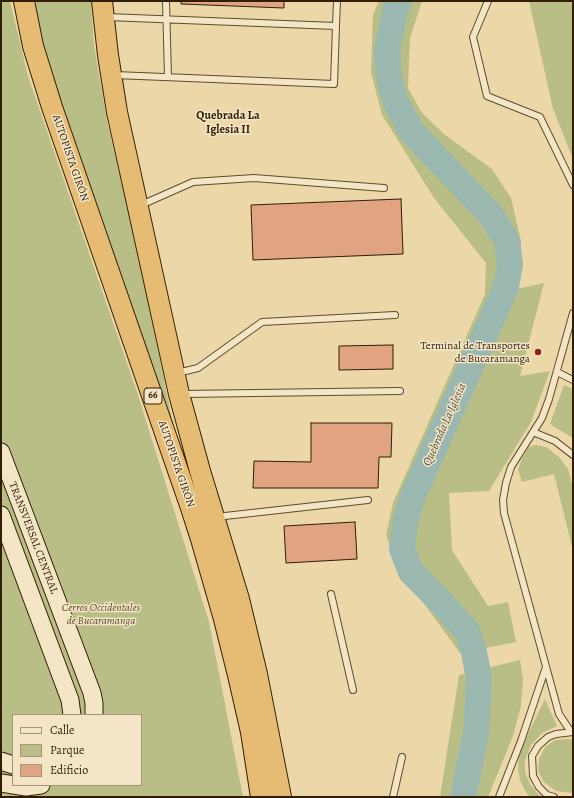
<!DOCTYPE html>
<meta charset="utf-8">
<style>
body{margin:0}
#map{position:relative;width:574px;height:798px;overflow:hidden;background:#ecd7a8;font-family:Alegreya,serif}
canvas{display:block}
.frame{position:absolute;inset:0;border:2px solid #311e05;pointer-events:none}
.legend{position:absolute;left:12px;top:714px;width:130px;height:72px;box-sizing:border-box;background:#f3e5c6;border:1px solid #a59579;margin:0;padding:5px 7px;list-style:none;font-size:12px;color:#311e05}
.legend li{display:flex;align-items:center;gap:8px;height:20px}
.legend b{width:20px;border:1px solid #a59579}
</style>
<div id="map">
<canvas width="574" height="798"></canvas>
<div class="frame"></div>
<ul class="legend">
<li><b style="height:5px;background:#f3e5c6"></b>Calle</li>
<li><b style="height:11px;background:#b9be86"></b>Parque</li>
<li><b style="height:11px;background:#e0a483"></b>Edificio</li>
</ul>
</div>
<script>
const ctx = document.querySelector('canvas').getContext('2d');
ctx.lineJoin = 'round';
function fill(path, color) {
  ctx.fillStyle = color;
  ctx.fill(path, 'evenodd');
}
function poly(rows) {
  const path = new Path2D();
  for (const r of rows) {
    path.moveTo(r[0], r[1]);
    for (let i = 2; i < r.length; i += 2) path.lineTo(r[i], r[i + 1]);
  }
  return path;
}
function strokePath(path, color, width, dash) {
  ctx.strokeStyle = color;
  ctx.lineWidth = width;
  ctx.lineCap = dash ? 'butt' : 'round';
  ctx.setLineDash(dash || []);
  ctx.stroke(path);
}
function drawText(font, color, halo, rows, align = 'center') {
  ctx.font = font + ' Alegreya,serif';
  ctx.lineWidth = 3;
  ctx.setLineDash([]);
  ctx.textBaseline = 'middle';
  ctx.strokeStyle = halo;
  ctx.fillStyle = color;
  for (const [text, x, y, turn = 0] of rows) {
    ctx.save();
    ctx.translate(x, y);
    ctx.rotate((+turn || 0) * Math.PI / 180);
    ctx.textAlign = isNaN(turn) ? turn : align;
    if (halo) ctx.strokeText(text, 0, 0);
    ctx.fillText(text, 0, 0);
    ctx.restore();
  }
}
fill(poly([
 [1,1,10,1,28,76,137,392,209,622,243,797,1,797],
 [13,715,141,715,141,785,13,785],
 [33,1,91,1,94,45,107,121,140,260,174,429,50,69,36,22],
 [379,1,422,1,410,38,408,88,422,113,445,135,492,169,511,198,521,241,521,277,516,289,544,283,520,376,550,371,531,422,489,491,449,493,452,550,488,606,508,602,516,642,460,653,398,568,386,535,393,503,485,294,486,263,434,198,382,115,371,72,373,15],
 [529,1,571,1,573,11,573,159,553,109],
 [564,385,573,389,573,438,550,424],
 [535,445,546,447,559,457,568,469,573,488,573,551,554,474,522,482,518,470,522,458,529,447],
 [520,660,523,679,521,706,513,736,488,797,440,797,459,675],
 [545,699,557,726,542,733,531,745,525,760,525,772,530,784,538,794,543,797,530,797,525,791,520,780,518,769,519,756,524,742],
 [569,739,573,740,573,793,556,791,544,782,538,771,539,759,545,747,555,740]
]), '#b9be86');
strokePath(poly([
 [399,1,395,11,387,51,389,79,395,100,411,131,491,215,507,241,510,264,506,287,413,496,405,522,402,549,411,572,442,603,467,631,474,652,479,678,476,734,463,797]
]), '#9ab8b0', 26);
const building = poly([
 [181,1,284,1,284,8,181,4,181,1],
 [401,199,403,254,253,260,251,205,401,199],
 [393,345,393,369,339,370,339,346,393,345],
 [311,423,392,423,391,457,379,457,378,488,253,488,254,461,311,462,311,423],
 [355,522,357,559,286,563,284,526,355,522]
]);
fill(building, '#e0a483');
strokePath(building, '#311e05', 1);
const service = poly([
 [166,1,168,77],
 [488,1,473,37,487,96,540,117,573,185],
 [107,17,336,26,334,84,115,75],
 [336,26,337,1],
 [141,205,193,182,254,178,384,188],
 [557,372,573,380],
 [177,373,198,368,262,322,395,315],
 [183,394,400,391],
 [533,432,555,441,573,455],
 [216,517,368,500],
 [331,594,353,690],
 [571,732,559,714,556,703,504,513,503,500,506,483,511,467,542,418,549,399,573,313],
 [393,797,402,757],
 [499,797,521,741,546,667],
 [554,797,547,795,539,787,533,776,532,756,538,746,548,737,556,734,573,732]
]);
const secondary = poly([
 [1,452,92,693,94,703,94,715],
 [1,515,70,700,72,715],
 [1,761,13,765],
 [1,783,26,787,41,785]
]);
const trunk = poly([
 [24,1,33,46,52,107,191,508,201,539,224,619,238,675,251,732,261,797],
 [102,1,108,55,117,112,179,394,200,471,239,599,257,674,281,797]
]);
strokePath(service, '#604c2e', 8);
strokePath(secondary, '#311e05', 19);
strokePath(trunk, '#311e05', 22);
strokePath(service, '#f3e5c6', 6);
strokePath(secondary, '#f3e5c6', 17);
strokePath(trunk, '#e6bc74', 20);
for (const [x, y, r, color] of [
 [538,352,4,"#8f2418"]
]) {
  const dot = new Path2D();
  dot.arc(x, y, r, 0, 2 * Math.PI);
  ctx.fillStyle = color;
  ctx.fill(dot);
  strokePath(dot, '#f3e5c6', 1.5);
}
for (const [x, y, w] of [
 [153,396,18]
]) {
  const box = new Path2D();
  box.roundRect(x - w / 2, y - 8, w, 16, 3);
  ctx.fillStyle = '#f3e5c6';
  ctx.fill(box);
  strokePath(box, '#311e05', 1);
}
drawText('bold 10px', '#311e05', null, [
 ["66",153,396]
]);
drawText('11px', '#311e05', '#f3e5c6', [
 ["AUTOPISTA GIRÓN",70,158,71],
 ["AUTOPISTA GIRÓN",176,464,71],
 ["TRANSVERSAL CENTRAL",33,538,69]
]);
drawText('11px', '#311e05', '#f3e5c6', [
 ["Terminal de Transportes",530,346],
 ["de Bucaramanga",530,359]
], 'right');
drawText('italic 11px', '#5a4e2c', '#f3e5c6', [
 ["Cerros Occidentales",101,608],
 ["de Bucaramanga",101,621]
]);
drawText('bold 12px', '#311e05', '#f3e5c6', [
 ["Quebrada La",228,116],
 ["Iglesia II",228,130]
]);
drawText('italic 12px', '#504c38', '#f3e5c6', [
 ["Quebrada La Iglesia",445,425,-66]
]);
</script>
